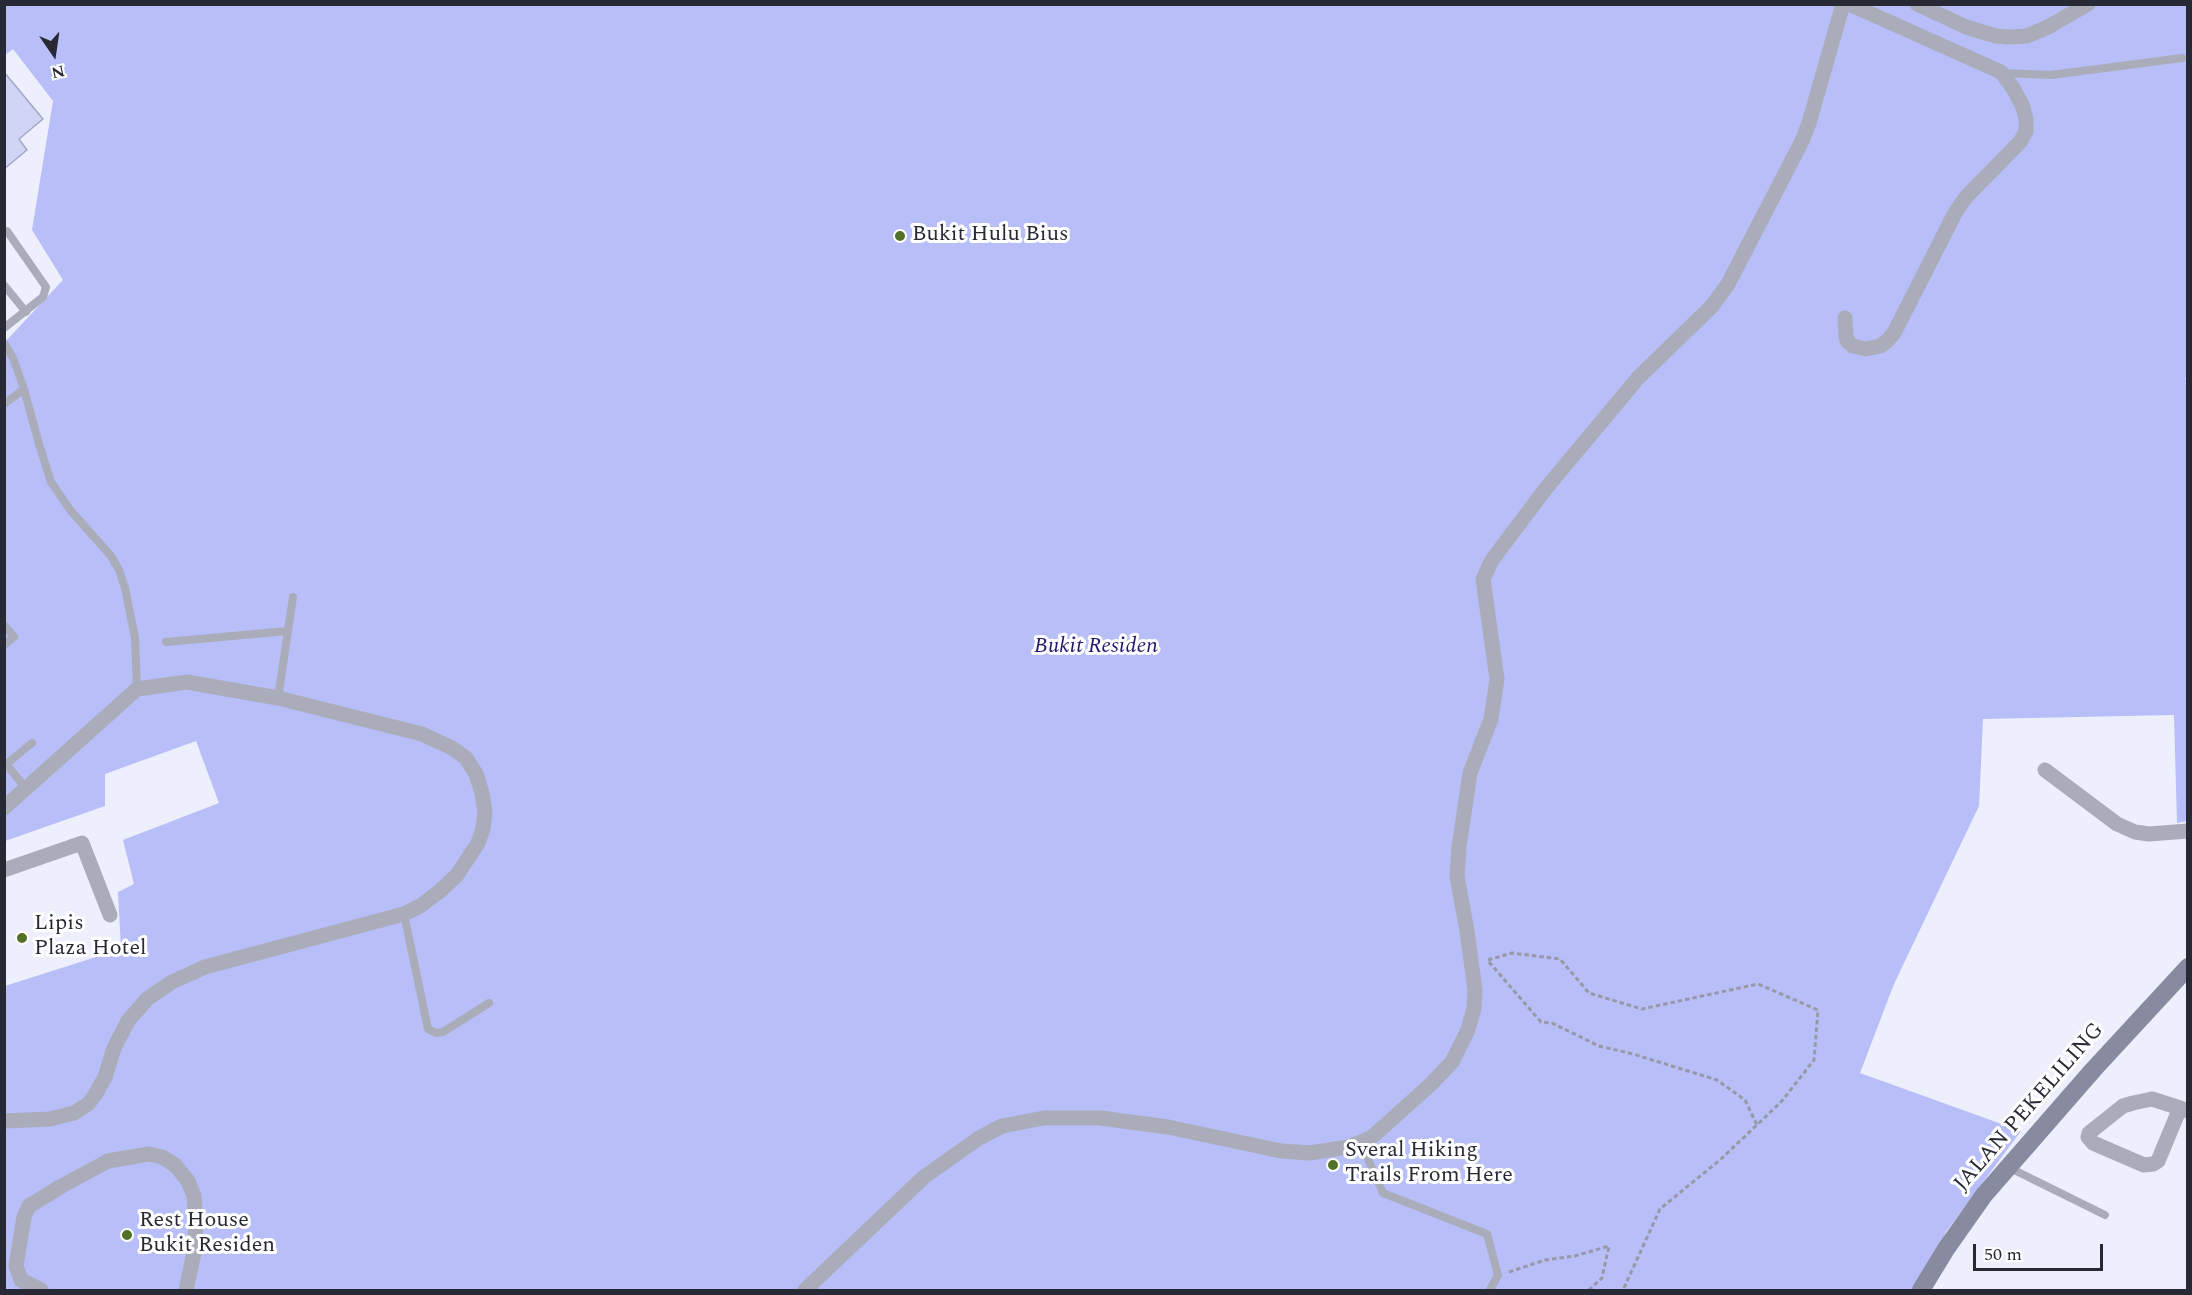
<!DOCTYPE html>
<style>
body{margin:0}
#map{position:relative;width:2192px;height:1295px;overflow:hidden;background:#edeffc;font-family:Spectral,serif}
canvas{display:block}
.frame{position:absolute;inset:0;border:6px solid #272935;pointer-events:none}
.north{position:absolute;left:24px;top:24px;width:60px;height:60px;-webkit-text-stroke:4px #fff;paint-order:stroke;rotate:167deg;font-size:16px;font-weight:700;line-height:24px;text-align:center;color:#272935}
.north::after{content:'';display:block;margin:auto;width:21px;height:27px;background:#272935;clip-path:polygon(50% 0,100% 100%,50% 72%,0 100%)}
.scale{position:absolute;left:1973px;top:1244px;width:130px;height:27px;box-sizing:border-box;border:3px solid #272935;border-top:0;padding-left:8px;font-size:18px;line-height:21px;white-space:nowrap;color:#272935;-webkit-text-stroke:4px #fff;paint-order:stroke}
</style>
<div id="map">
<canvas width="2192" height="1295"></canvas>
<div class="frame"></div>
<div class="north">N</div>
<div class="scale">50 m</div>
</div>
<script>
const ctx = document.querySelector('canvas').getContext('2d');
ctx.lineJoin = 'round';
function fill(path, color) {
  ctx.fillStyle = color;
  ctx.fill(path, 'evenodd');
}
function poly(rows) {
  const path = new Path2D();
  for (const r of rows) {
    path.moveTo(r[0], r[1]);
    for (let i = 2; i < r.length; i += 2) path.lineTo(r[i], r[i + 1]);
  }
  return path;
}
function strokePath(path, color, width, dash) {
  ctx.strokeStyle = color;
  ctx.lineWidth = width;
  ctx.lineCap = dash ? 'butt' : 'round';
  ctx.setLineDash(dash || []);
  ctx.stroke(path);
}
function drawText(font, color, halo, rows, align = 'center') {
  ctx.font = font + ' Spectral,serif';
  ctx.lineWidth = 6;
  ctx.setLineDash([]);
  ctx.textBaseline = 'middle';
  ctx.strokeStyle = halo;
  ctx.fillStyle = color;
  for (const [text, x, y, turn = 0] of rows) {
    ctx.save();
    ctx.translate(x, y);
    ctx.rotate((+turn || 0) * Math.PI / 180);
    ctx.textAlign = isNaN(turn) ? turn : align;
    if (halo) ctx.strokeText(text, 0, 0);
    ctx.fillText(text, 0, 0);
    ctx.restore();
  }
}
fill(poly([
 [5,5,2187,5,2188,375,2185,379,2188,380,2187,821,2177,823,2174,715,1983,719,1979,806,1894,984,1860,1073,2021,1131,1946,1232,1921,1290,5,1290,5,986,121,949,118,892,134,884,123,840,219,803,196,741,105,774,105,806,5,841,5,342,63,280,32,230,53,101,13,49,5,55]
]), '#b7bef8');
const building = poly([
 [4,72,43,119,19,139,27,150,4,169,4,72]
]);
fill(building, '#d0d4f5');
strokePath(building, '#a3a7c7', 1.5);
strokePath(poly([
 [1488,960,1512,953,1560,959,1589,993,1642,1009,1758,984,1818,1010,1814,1060,1781,1102,1721,1159,1660,1209,1623,1290],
 [1489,962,1541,1022,1552,1023,1599,1046,1633,1054,1717,1080,1745,1100,1757,1125],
 [1509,1272,1545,1260,1575,1256,1609,1246,1602,1278,1589,1290]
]), '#9799a6', 3, [4.5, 3]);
strokePath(poly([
 [2003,73,2051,75,2182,58],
 [4,231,7,231,46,287,43,297,4,328],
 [4,285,26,312],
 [4,343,13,358,24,389,39,444,51,482,71,511,111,556,119,570,125,588,135,638,137,689],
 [4,404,24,389],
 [4,625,14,637,4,645],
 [166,642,288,631],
 [278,698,293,597],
 [7,765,27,790],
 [4,766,32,743],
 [404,914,428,1029,436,1033,443,1032,489,1003],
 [1361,1143,1383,1193,1487,1234,1498,1275,1490,1290],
 [2010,1168,2105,1215]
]), '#aaacba', 8);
strokePath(poly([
 [1917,4,1966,27,1996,36,2009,37,2027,36,2048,27,2088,4],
 [1845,318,1846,337,1848,342,1853,346,1866,349,1880,346,1886,342,1894,333,1955,213,1966,197,2020,142,2026,131,2026,119,2023,107,2013,88,2001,72,1849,4],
 [2045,770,2117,824,2135,832,2149,834,2188,831],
 [4,808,137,689,187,682,278,698,422,734,452,748,466,758,476,774,482,793,485,812,483,829,478,843,457,875,440,891,420,906,404,914,205,967,172,982,147,999,128,1021,114,1048,105,1077,95,1095,88,1104,74,1113,50,1119,4,1121],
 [4,870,82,843,110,915],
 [2180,1108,2158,1161,2153,1164,2144,1165,2093,1143,2088,1137,2089,1133,2123,1106,2133,1103,2152,1099,2180,1108,2188,1111],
 [41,1290,21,1280,16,1266,24,1217,29,1206,60,1187,108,1161,149,1154,162,1157,175,1165,188,1181,194,1196,196,1223,194,1253,186,1290],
 [805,1290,924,1177,979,1138,1002,1126,1044,1118,1100,1118,1168,1127,1281,1151,1310,1153,1348,1147,1371,1138,1431,1084,1452,1062,1468,1030,1474,1008,1475,990,1467,931,1457,876,1459,847,1470,773,1491,719,1497,679,1483,579,1492,560,1547,487,1638,378,1712,306,1728,284,1802,141,1809,123,1843,4]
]), '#aaacba', 15);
strokePath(poly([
 [1921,1290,1946,1249,1984,1195,2093,1070,2188,967]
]), '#888ba0', 18);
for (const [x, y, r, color] of [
 [900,236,6,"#527128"],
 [22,938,6,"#527128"],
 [1333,1165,6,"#527128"],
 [127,1235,6,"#527128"]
]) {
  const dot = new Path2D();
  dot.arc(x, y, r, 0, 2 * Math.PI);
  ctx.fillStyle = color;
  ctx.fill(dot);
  strokePath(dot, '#fff', 2);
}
drawText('22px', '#272935', '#fff', [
 ["Bukit Hulu Bius",912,236],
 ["Lipis",34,925],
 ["Plaza Hotel",34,950],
 ["Sveral Hiking",1345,1152],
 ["Trails From Here",1345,1177],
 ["Rest House",139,1222],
 ["Bukit Residen",139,1247]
], 'left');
drawText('italic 22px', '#23176d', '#fff', [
 ["Bukit Residen",1096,648]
]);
drawText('22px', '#272935', '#fff', [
 ["JALAN PEKELILING",2030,1108,-49]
]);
</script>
